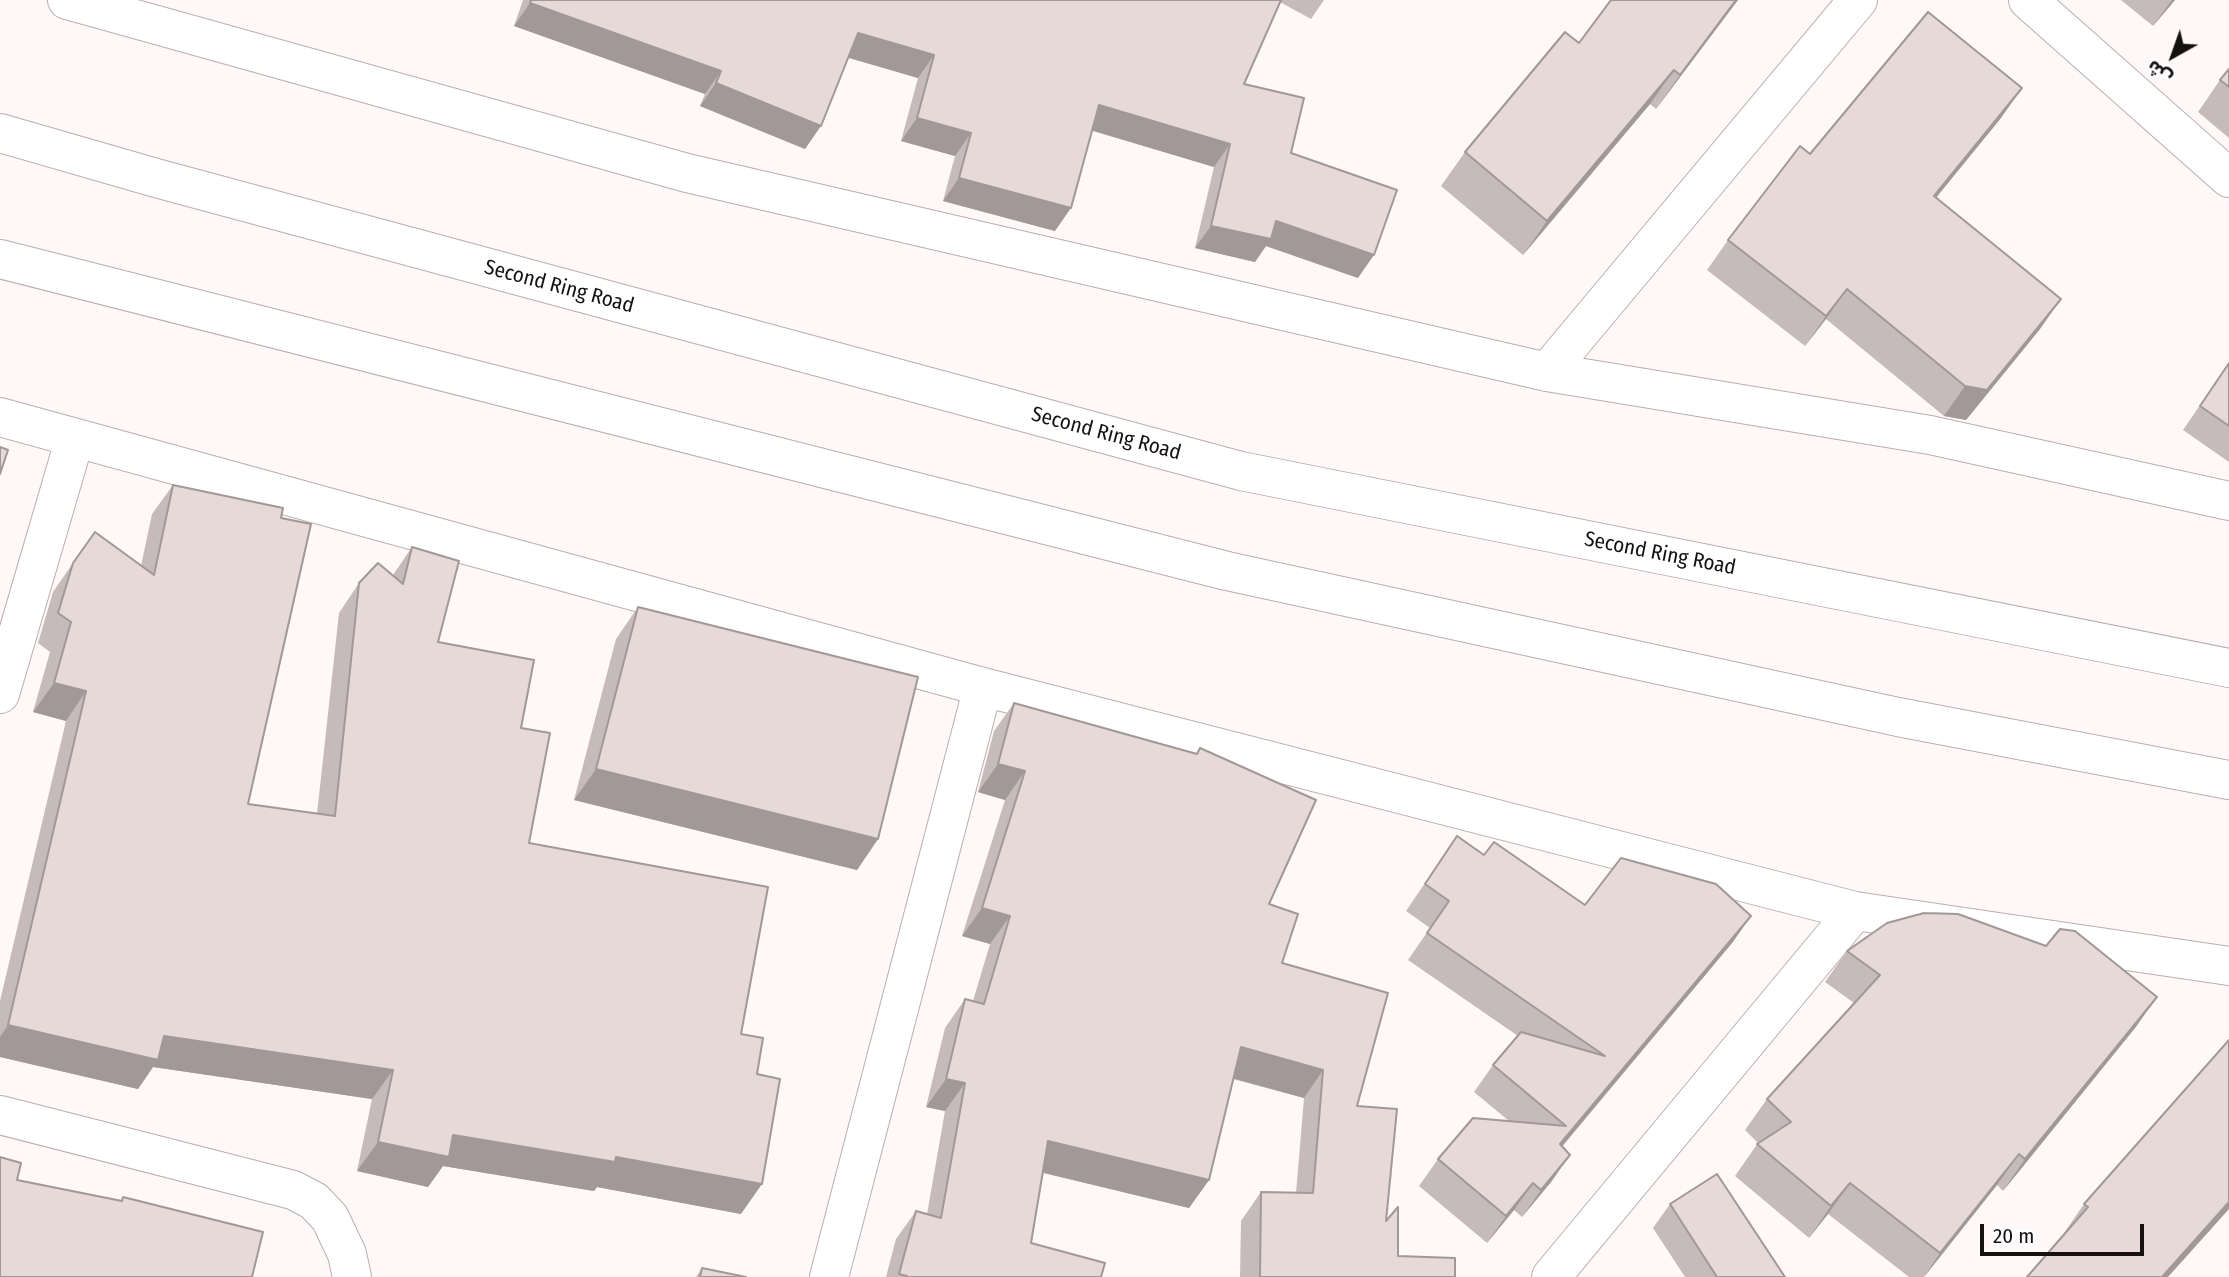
<!DOCTYPE html>
<meta charset="utf-8">
<style>
body{margin:0}
#map{position:relative;width:2229px;height:1277px;overflow:hidden;background:#fef8f8;font-family:"Fira Sans Condensed","Noto Sans Arabic",sans-serif}
canvas{display:block}
.north{position:absolute;left:2138px;top:21px;width:70px;height:70px;-webkit-text-stroke:5px #fff;paint-order:stroke;rotate:220deg;font-size:19px;font-weight:700;line-height:28px;text-align:center;color:#151111}
.north::after{content:'';display:block;margin:auto;width:24px;height:32px;background:#151111;clip-path:polygon(50% 0,100% 100%,50% 72%,0 100%)}
.scale{position:absolute;left:1980px;top:1224px;width:164px;height:32px;box-sizing:border-box;border:4px solid #151111;border-top:0;padding-left:9px;font-size:21px;line-height:24px;white-space:nowrap;color:#151111;-webkit-text-stroke:5px #fff;paint-order:stroke}
</style>
<div id="map">
<canvas width="2229" height="1277"></canvas>
<div class="north">ش</div>
<div class="scale">20 m</div>
</div>
<script>
const ctx = document.querySelector('canvas').getContext('2d');
ctx.lineJoin = 'round';
function poly(rows) {
  const path = new Path2D();
  for (const r of rows) {
    path.moveTo(r[0], r[1]);
    for (let i = 2; i < r.length; i += 2) path.lineTo(r[i], r[i + 1]);
  }
  return path;
}
function strokePath(path, color, width, dash) {
  ctx.strokeStyle = color;
  ctx.lineWidth = width;
  ctx.lineCap = dash ? 'butt' : 'round';
  ctx.setLineDash(dash || []);
  ctx.stroke(path);
}
function fill(path, color) {
  ctx.fillStyle = color;
  ctx.fill(path, 'evenodd');
}
function drawText(font, color, halo, rows, align = 'center') {
  ctx.font = font + ' "Fira Sans Condensed",sans-serif';
  ctx.lineWidth = 6;
  ctx.setLineDash([]);
  ctx.textBaseline = 'middle';
  ctx.strokeStyle = halo;
  ctx.fillStyle = color;
  for (const [text, x, y, turn = 0] of rows) {
    ctx.save();
    ctx.translate(x, y);
    ctx.rotate((+turn || 0) * Math.PI / 180);
    ctx.textAlign = isNaN(turn) ? turn : align;
    if (halo) ctx.strokeText(text, 0, 0);
    ctx.fillText(text, 0, 0);
    ctx.restore();
  }
}
const street = poly([
 [67,0,687,173,1547,372,1930,435,2229,501],
 [2028,0,2229,178],
 [1547,372,1858,0],
 [0,417,983,687,1855,911,2229,966],
 [0,694,75,438],
 [0,1115,293,1190,314,1201,330,1218,347,1254,352,1277],
 [829,1277,983,687],
 [1551,1277,1855,911]
]);
const highway = poly([
 [0,133,156,178,1241,471,2229,668],
 [0,259,1227,571,1898,717,2229,780]
]);
strokePath(street, '#bbaeae', 40);
strokePath(highway, '#bbaeae', 40);
strokePath(street, '#fff', 38);
strokePath(highway, '#fff', 38);
fill(poly([
 [523,0,1324,0,1311,19,1280,2,1244,84,1291,153,1358,278,1266,246,1255,262,1195,248,1214,167,1092,130,1055,231,943,201,955,156,901,141,918,78,848,57,805,149,700,106,705,94,514,26],
 [1611,0,1738,0,1656,109,1650,104,1523,255,1441,186,1465,152,1579,43],
 [2121,0,2175,0,2153,26],
 [2229,69,2229,138,2198,112,2220,80],
 [2001,118,1936,197,2040,329,1966,420,1944,416,1826,319,1805,346,1707,270,1728,240,1810,154],
 [2229,363,2229,462,2183,430],
 [173,485,281,518,248,804,317,814,339,613,359,583,393,575,412,547,438,642,521,728,529,843,741,1034,757,1074,741,1214,597,1187,594,1191,443,1166,428,1187,357,1171,372,1099,153,1067,138,1089,0,1057,0,1001,66,721,33,712,50,652,38,643,53,592,73,563,141,566,152,514],
 [638,607,878,839,857,870,574,800,616,639],
 [1014,703,1196,754,1200,748,1269,904,1282,963,1357,1106,1386,1221,1398,1256,1455,1277,1240,1277,1241,1221,1261,1192,1296,1193,1304,1098,1233,1079,1209,1180,1189,1208,1043,1173,1031,1243,1101,1277,886,1277,896,1239,916,1211,927,1214,945,1111,926,1107,945,1028,965,999,973,1001,990,944,962,936,1005,800,978,792,994,731],
 [1457,836,1484,855,1585,905,1751,916,1732,943,1562,1147,1570,1155,1551,1182,1522,1217,1514,1210,1487,1243,1419,1186,1438,1159,1509,1121,1474,1092,1493,1065,1518,1036,1408,960,1430,928,1406,911],
 [1847,951,2157,997,2135,1028,2003,1191,1997,1185,1924,1277,1909,1277,1828,1214,1809,1238,1735,1176,1758,1143,1745,1130,1767,1099,1854,1003,1825,982],
 [1670,1204,1785,1277,1685,1277,1653,1228],
 [2084,1204,2168,1277,2062,1236],
 [702,1268,746,1277,696,1277]
]), '#c6bbba');
fill(poly([
 [1736,0,1738,0,1656,109,1680,75],
 [2172,0,2175,0,2153,26],
 [530,3,721,71,705,94,514,26],
 [858,33,934,55,918,78,842,56],
 [1674,70,1650,104,1523,255,1547,221],
 [716,83,821,126,805,149,700,106],
 [2022,88,2001,118,1913,226,1934,196],
 [1099,105,1230,144,1214,167,1083,128],
 [917,118,971,133,955,156,901,141],
 [959,178,1071,208,1055,231,943,201],
 [1276,221,1374,255,1358,278,1266,246,1255,262,1195,248,1211,226],
 [1847,289,1826,319,1805,346,1826,316],
 [2061,299,2040,329,1966,420,1944,416,1965,386],
 [54,683,86,691,66,721,33,712],
 [998,764,1025,771,1005,800,978,792],
 [596,769,878,839,857,870,574,800],
 [982,908,1010,916,990,944,962,936],
 [1751,916,1732,943,1541,1171,1560,1144],
 [2157,997,2135,1028,2003,1191,2025,1159],
 [8,1025,164,1036,393,1070,372,1099,153,1067,138,1089,0,1057,0,1037],
 [1241,1047,1323,1070,1304,1098,1221,1075],
 [946,1079,965,1083,945,1111,926,1107],
 [453,1135,616,1157,762,1184,741,1214,597,1187,594,1191,443,1166,428,1187,357,1171,378,1142],
 [1048,1141,1209,1180,1189,1208,1028,1169],
 [2019,1154,1997,1185,1924,1277,1940,1253],
 [1570,1155,1551,1182,1522,1217,1541,1190],
 [1533,1183,1514,1210,1487,1243,1506,1216],
 [1850,1183,1828,1214,1809,1238,1831,1206],
 [2229,1202,2229,1209,2168,1277,2162,1277]
]), '#a19897');
const building = poly([
 [531,0,1281,0,1244,84,1304,98,1291,153,1397,190,1374,255,1276,221,1271,239,1211,226,1230,144,1099,105,1071,208,959,178,971,133,917,118,934,55,858,33,821,126,716,83,721,71,530,3,531,0],
 [1611,0,1736,0,1680,75,1674,70,1547,221,1465,152,1565,32,1579,43,1611,0],
 [1928,12,2022,88,1934,196,2061,299,1987,390,1965,386,1847,289,1826,316,1728,240,1800,146,1810,154,1928,12],
 [2229,69,2229,87,2220,80,2229,69],
 [2229,363,2229,426,2200,406,2229,363],
 [0,447,8,450,0,474,0,447],
 [173,485,283,508,281,518,311,524,248,804,335,816,359,583,378,563,403,584,412,547,459,561,438,642,534,660,521,728,550,733,529,843,768,887,741,1034,763,1038,757,1074,780,1079,762,1184,616,1157,615,1162,453,1135,449,1157,378,1142,393,1070,164,1036,158,1060,8,1025,86,691,54,683,71,622,58,613,73,563,95,532,154,575,173,485],
 [638,607,918,677,878,839,596,769,638,607],
 [1014,703,1197,754,1200,748,1316,800,1269,904,1298,914,1282,963,1388,993,1357,1106,1397,1109,1386,1221,1398,1207,1398,1256,1455,1258,1455,1277,1260,1277,1261,1192,1313,1193,1323,1070,1241,1047,1209,1180,1048,1141,1031,1243,1105,1263,1101,1277,907,1277,907,1276,899,1274,916,1211,941,1218,965,1083,946,1079,965,999,984,1004,1010,916,982,908,1025,771,998,764,1014,703],
 [1457,836,1484,855,1494,842,1585,905,1621,858,1716,884,1751,916,1560,1144,1570,1155,1541,1190,1533,1183,1506,1216,1438,1159,1473,1118,1566,1126,1493,1065,1521,1032,1605,1056,1427,933,1449,901,1425,884,1457,836],
 [1924,913,1958,914,2046,946,2060,929,2075,931,2157,997,2025,1159,2019,1154,1940,1253,1850,1183,1831,1206,1757,1144,1791,1122,1767,1099,1880,975,1847,951,1887,923,1924,913],
 [2229,1040,2229,1202,2162,1277,2027,1277,2088,1207,2084,1204,2229,1040],
 [0,1157,21,1163,17,1180,122,1201,123,1197,263,1232,252,1277,0,1277,0,1157],
 [1717,1174,1785,1277,1717,1277,1670,1204,1717,1174],
 [702,1268,746,1277,700,1277,702,1268]
]);
fill(building, '#e6d9d8');
strokePath(building, '#a19897', 2);
drawText('21px', '#151111', '#fff', [
 ["Second Ring Road",559,287,15],
 ["Second Ring Road",1106,434,15],
 ["Second Ring Road",1660,554,11]
]);
</script>
